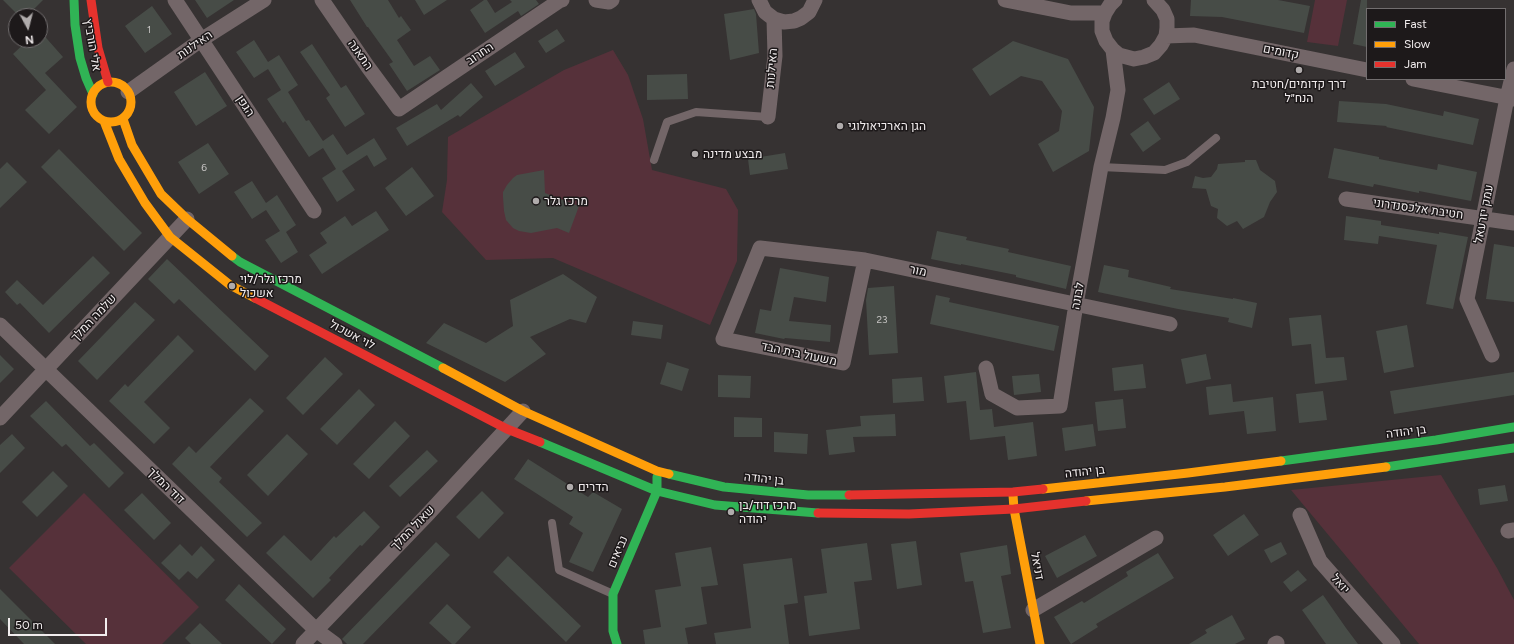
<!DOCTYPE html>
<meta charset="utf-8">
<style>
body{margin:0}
#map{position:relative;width:1514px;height:644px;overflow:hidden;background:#363232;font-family:Figtree,sans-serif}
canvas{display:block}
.legend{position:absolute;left:1366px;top:8px;width:140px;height:72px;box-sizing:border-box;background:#1d191a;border:1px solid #726e6f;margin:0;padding:5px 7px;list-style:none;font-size:12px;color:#f2edee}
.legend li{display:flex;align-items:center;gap:8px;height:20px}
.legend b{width:20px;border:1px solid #726e6f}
.north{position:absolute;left:8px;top:8px;width:40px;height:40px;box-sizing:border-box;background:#1d191a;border:1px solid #726e6f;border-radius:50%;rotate:173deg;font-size:11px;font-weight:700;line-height:16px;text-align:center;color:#f2edee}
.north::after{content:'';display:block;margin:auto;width:14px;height:18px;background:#b0acac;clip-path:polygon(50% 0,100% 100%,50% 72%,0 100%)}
.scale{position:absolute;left:8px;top:618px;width:99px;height:18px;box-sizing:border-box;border:2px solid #f2edee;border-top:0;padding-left:5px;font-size:12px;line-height:14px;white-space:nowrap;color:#f2edee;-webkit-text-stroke:3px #1d191a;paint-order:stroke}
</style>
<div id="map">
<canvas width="1514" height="644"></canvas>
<ul class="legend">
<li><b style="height:5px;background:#30b455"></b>Fast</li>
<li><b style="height:5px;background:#ff9f0a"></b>Slow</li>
<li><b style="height:5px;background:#e5322d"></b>Jam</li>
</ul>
<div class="north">N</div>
<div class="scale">50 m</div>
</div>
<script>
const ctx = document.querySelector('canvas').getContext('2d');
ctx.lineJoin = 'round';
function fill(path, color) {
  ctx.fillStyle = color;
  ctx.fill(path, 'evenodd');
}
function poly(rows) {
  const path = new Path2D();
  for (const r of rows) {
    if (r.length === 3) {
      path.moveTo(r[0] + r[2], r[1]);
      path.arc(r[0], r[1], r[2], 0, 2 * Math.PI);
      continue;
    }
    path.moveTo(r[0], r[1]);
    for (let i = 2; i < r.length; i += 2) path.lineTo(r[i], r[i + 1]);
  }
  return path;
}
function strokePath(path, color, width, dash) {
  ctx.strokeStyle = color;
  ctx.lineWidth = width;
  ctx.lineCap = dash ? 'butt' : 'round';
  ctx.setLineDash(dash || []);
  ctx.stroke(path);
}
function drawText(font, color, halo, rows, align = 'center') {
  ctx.font = font + ' Figtree,Heebo,sans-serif';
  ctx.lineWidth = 3;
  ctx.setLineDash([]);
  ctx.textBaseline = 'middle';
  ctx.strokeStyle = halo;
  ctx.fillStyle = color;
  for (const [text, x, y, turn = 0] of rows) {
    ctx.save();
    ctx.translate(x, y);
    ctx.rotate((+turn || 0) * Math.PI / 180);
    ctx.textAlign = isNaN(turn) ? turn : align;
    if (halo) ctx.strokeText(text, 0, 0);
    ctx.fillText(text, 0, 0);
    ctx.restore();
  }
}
fill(poly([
 [1315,0,1347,0,1338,46,1307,42],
 [613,50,628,75,643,119,652,170,726,189,738,210,737,261,710,325,553,258,486,260,442,212,447,180,448,137,564,70],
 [1441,475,1497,568,1514,600,1514,644,1419,644,1291,490],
 [84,493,199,607,162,644,86,644,9,568]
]), '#56313a');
fill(poly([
 [3,0,43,0,27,16,19,16],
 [195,0,234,0,207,18],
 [350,0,388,0,399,18,401,16,411,30,397,40,414,66,430,56,440,70,407,91,389,64,393,62,368,27,367,27],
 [415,0,447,0,424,15],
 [484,0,487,0,495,13,512,2,510,0,536,0,539,4,521,16,518,11,485,33,470,10],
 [1191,0,1278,0,1310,6,1304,33,1222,17,1190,16],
 [1361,0,1367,0,1367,47,1353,44],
 [152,6,172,34,145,53,125,26],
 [754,9,756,14,759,53,730,60,724,14],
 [557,29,565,41,546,53,538,41],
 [40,31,63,57,45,73,77,107,49,134,25,110,46,90,13,54,28,40,40,40],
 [254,40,268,62,279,55,298,85,288,92,306,121,309,120,323,141,333,134,347,155,374,138,387,159,374,167,367,155,342,171,355,190,337,202,322,178,336,169,323,148,309,157,285,121,283,123,267,99,281,90,268,69,254,78,236,52],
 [1013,41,1068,59,1094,107,1089,151,1053,172,1038,144,1059,131,1062,111,1042,81,1021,76,990,96,972,69],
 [312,44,341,88,346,85,365,114,345,127,326,98,330,95,300,52],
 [515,52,525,67,495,86,485,71],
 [205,72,227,106,196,126,174,92],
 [687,74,688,99,647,100,647,75],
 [1169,82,1180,99,1154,115,1143,99],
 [471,83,483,97,460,117,458,115,407,146,396,128,437,104,441,110],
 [1339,101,1386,104,1443,116,1444,111,1479,119,1473,145,1386,127,1387,126,1337,122],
 [1148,121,1161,139,1143,152,1130,134],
 [208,143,229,174,199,194,178,162],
 [1334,148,1379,157,1379,159,1437,170,1438,164,1477,172,1471,201,1419,191,1419,193,1374,184,1373,187,1328,178],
 [59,149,142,233,124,251,41,167],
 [785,153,788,169,750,175,748,159],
 [1245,160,1256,160,1260,170,1275,181,1277,192,1270,202,1264,217,1243,229,1237,221,1227,226,1217,218,1218,209,1211,206,1206,189,1192,188,1195,176,1203,178,1211,177,1217,169,1218,164,1245,162],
 [7,162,27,182,0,208,0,169],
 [412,167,434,196,406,216,385,188],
 [544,170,545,193,579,206,569,233,557,228,531,233,519,231,513,228,506,220,504,211,503,197,503,192,507,185,513,178,517,175],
 [252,181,266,203,277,195,296,225,286,232,298,252,281,263,265,240,280,231,266,210,252,219,234,192],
 [376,211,389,230,322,274,309,255,327,243,320,233,345,216,352,226],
 [1346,216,1381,221,1381,225,1439,234,1439,232,1468,237,1453,309,1426,304,1437,245,1379,236,1378,244,1344,240],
 [937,231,967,237,966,240,1009,249,1008,252,1071,266,1066,289,1016,277,1016,275,961,264,961,265,931,259],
 [1494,244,1514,247,1514,302,1486,299],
 [93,256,110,273,49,333,20,303,17,305,5,292,17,280,43,305],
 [167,259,269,356,255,371,179,299,174,304,148,279],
 [1104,265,1129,270,1128,277,1171,287,1170,289,1233,299,1233,298,1257,303,1252,328,1228,322,1229,318,1178,309,1098,292],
 [780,268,829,277,826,302,794,297,789,321,831,325,830,342,785,338,784,339,755,333,760,309,771,311],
 [563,274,597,297,586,323,570,319,530,337,546,354,505,382,426,343,444,323,486,343,513,326,510,300],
 [894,286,898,353,869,355,866,300,868,288],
 [936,295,950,298,949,302,1059,326,1054,351,930,324],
 [135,302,155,320,97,380,78,361],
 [1321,315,1326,358,1344,357,1347,380,1315,384,1311,344,1292,346,1289,318],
 [633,321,663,325,661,339,631,335],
 [1407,325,1414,367,1384,373,1376,331],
 [178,335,194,351,144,402,170,428,154,444,109,401,125,384,128,387],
 [1206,354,1211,379,1186,384,1181,359],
 [0,355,14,369,0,383],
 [325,357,343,374,303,415,286,398],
 [667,362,689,369,682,391,660,384],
 [1143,364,1146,388,1114,391,1112,368],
 [976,372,980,410,992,409,994,427,1033,422,1037,456,1008,460,1005,436,970,440,966,401,947,403,944,376],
 [1514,372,1514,395,1394,414,1390,391],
 [1039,374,1041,392,1014,395,1012,376],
 [718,375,751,376,750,398,718,397],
 [922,377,924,401,893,403,892,379],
 [1231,384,1233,402,1273,397,1276,431,1247,434,1244,411,1209,415,1206,387],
 [359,389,375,405,337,445,320,429],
 [1323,391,1327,420,1299,423,1296,394],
 [250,398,264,411,210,467,222,478,219,482,262,523,247,537,172,464,189,446,196,453],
 [1123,399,1126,428,1098,431,1095,402],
 [46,401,90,446,94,443,124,473,109,488,66,444,62,447,30,416],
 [895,414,896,436,853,437,855,452,829,455,826,430,861,426,860,416],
 [734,417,762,418,762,437,734,437],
 [395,421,410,436,369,479,353,464],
 [1093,424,1096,446,1065,451,1062,428],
 [774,432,808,434,807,454,774,452],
 [12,434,25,448,0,473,0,445],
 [287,434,308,454,268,496,247,475],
 [427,450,438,461,400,497,389,486],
 [528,459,588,497,593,492,622,509,593,572,569,562,583,533,569,524,573,517,514,479],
 [53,471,68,486,37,517,22,502],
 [1505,485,1508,501,1480,505,1478,489],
 [482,491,504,513,479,539,456,517],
 [142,493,171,523,154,540,124,510],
 [364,511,380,527,362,546,360,545,329,578,331,580,313,598,266,553,284,535,311,561,334,536,336,538],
 [1244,514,1259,535,1228,556,1213,535],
 [1085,535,1097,556,1057,578,1045,556],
 [916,541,922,585,897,589,891,544],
 [436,542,450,555,363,644,347,644,342,639],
 [1281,542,1287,554,1271,563,1264,550],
 [867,543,872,580,854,582,860,629,809,636,804,596,827,593,821,549],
 [180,544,192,556,201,546,215,560,197,579,188,571,179,580,161,563],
 [1007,545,1011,574,1001,576,1011,628,983,633,973,581,965,582,960,553],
 [711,547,718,585,701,587,707,624,685,628,688,644,645,644,643,630,661,627,655,590,681,586,675,553],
 [1158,553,1174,578,1096,624,1098,627,1071,644,1054,617,1082,601,1084,603,1128,576,1126,572],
 [508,556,581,626,566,642,493,572],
 [792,558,798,603,784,605,789,644,716,644,714,633,751,628,743,564],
 [1298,570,1307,580,1291,592,1283,582],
 [239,584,286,629,272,644,225,600],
 [0,589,55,644,24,644,0,619],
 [1323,595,1346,628,1358,644,1326,644,1302,610],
 [447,604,471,627,455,644,452,644,429,623],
 [1232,615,1245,639,1235,644,1189,644,1207,633,1205,630],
 [200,623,222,644,191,644,185,638]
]), '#474c47');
strokePath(poly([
 [654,160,667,122,696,112,768,117],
 [1101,167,1165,170,1187,162,1216,138],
 [552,523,559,570,613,594]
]), '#736668', 8);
strokePath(poly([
 [175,0,314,211],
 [322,0,368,67,399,109,559,1,562,0],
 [596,0,609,2,612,0],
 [759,0,765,12,774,19,784,22,794,21,801,18,809,12,815,0],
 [1005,0,1071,13,1105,13],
 [1115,0,1110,5,1105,13,1102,21,1102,31,1106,41,1113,50,1119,55,1134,59,1144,57,1154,53,1161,45,1166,36,1167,28,1167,19,1163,10,1154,0],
 [1166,36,1194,35,1367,70],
 [1413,79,1514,99],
 [128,92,201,40,264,0],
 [768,117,775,56,774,19],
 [1346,199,1514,223],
 [865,260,843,363,723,339,760,248,865,260,1170,324],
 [0,325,316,630,335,644],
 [1492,355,1467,299,1507,98,1514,69],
 [986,368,992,394,1017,408,1060,406,1076,304,1101,167,1113,118,1118,90,1113,50],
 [0,418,187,219],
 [1300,515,1320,561,1393,644],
 [1508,531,1514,530],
 [1033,610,1156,538],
 [303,644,427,515,523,411],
 [1275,644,1277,643]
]), '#736668', 15);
strokePath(poly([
 [74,0,75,25,80,58,86,78,93,94],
 [232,256,240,262,443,368],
 [540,442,657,491,715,505,818,513],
 [1281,461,1436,440,1514,427],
 [1386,467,1514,448],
 [669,474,724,487,808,495,849,495],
 [617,644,613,631,613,594,657,491,657,477]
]), '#30b455', 9);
strokePath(poly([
 [111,102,20],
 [123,119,132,145,161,194,187,219,232,256],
 [104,121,119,159,145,203,170,237,230,285,255,298],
 [443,368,523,411,657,471,669,474],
 [1043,489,1188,473,1281,461],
 [1013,495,1014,509,1040,644],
 [1086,501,1225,487,1386,467]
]), '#ff9f0a', 9);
strokePath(poly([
 [91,0,98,48,108,82],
 [255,298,507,429,540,442],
 [849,495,1013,492,1043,489],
 [818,513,909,514,1014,509,1086,501]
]), '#e5322d', 9);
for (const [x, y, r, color] of [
 [1299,70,4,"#b0acac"],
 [840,126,4,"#b0acac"],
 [695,154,4,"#b0acac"],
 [536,201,4,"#b0acac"],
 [232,286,4,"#b0acac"],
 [570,487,4,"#b0acac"],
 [731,512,4,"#b0acac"]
]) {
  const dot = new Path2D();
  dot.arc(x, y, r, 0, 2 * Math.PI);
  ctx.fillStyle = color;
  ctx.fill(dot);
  strokePath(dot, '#1d191a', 1.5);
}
drawText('10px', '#c7c5c4', null, [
 ["1",149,30],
 ["6",204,168],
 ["23",882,320]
]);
drawText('12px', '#f2edee', '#1d191a', [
 ["אלי הורביץ",92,45,80],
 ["האילנות",195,45,-35],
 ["קדומים",1281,52,11],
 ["החרוב",480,54,-34],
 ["התאנה",360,55,55],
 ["האילנות",772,68,-85],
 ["הגפן",245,106,57],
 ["חטיבת אלכסנדרוני",1418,209,8],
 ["עמק יזרעאל",1484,214,-79],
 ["מור",918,271,12],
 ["לבונה",1078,296,-80],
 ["שלמה המלך",94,318,-47],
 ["לוי אשכול",352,335,28],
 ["משעול בית הבד",799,354,12],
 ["בן יהודה",1406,432,-7],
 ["בן יהודה",1085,472,-6],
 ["בן יהודה",764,479,6],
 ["דוד המלך",166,486,44],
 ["שאול המלך",413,528,-46],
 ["נביאים",618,552,-67],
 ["דניאל",1037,566,80],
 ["יואל",1340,584,49]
]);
drawText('12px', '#f2edee', '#1d191a', [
 ["דרך קדומים/חטיבת",1299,84,"center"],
 ["הנח״ל",1299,98,"center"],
 ["הגן הארכיאולוגי",848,126],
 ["מבצע מדינה",703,154],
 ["מרכז גלר",544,201],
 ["מרכז גלר/לוי",240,279],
 ["אשכול",240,293],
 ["הדרים",578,487],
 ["מרכז דוד/בן",739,505],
 ["יהודה",739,519]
], 'left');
</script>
